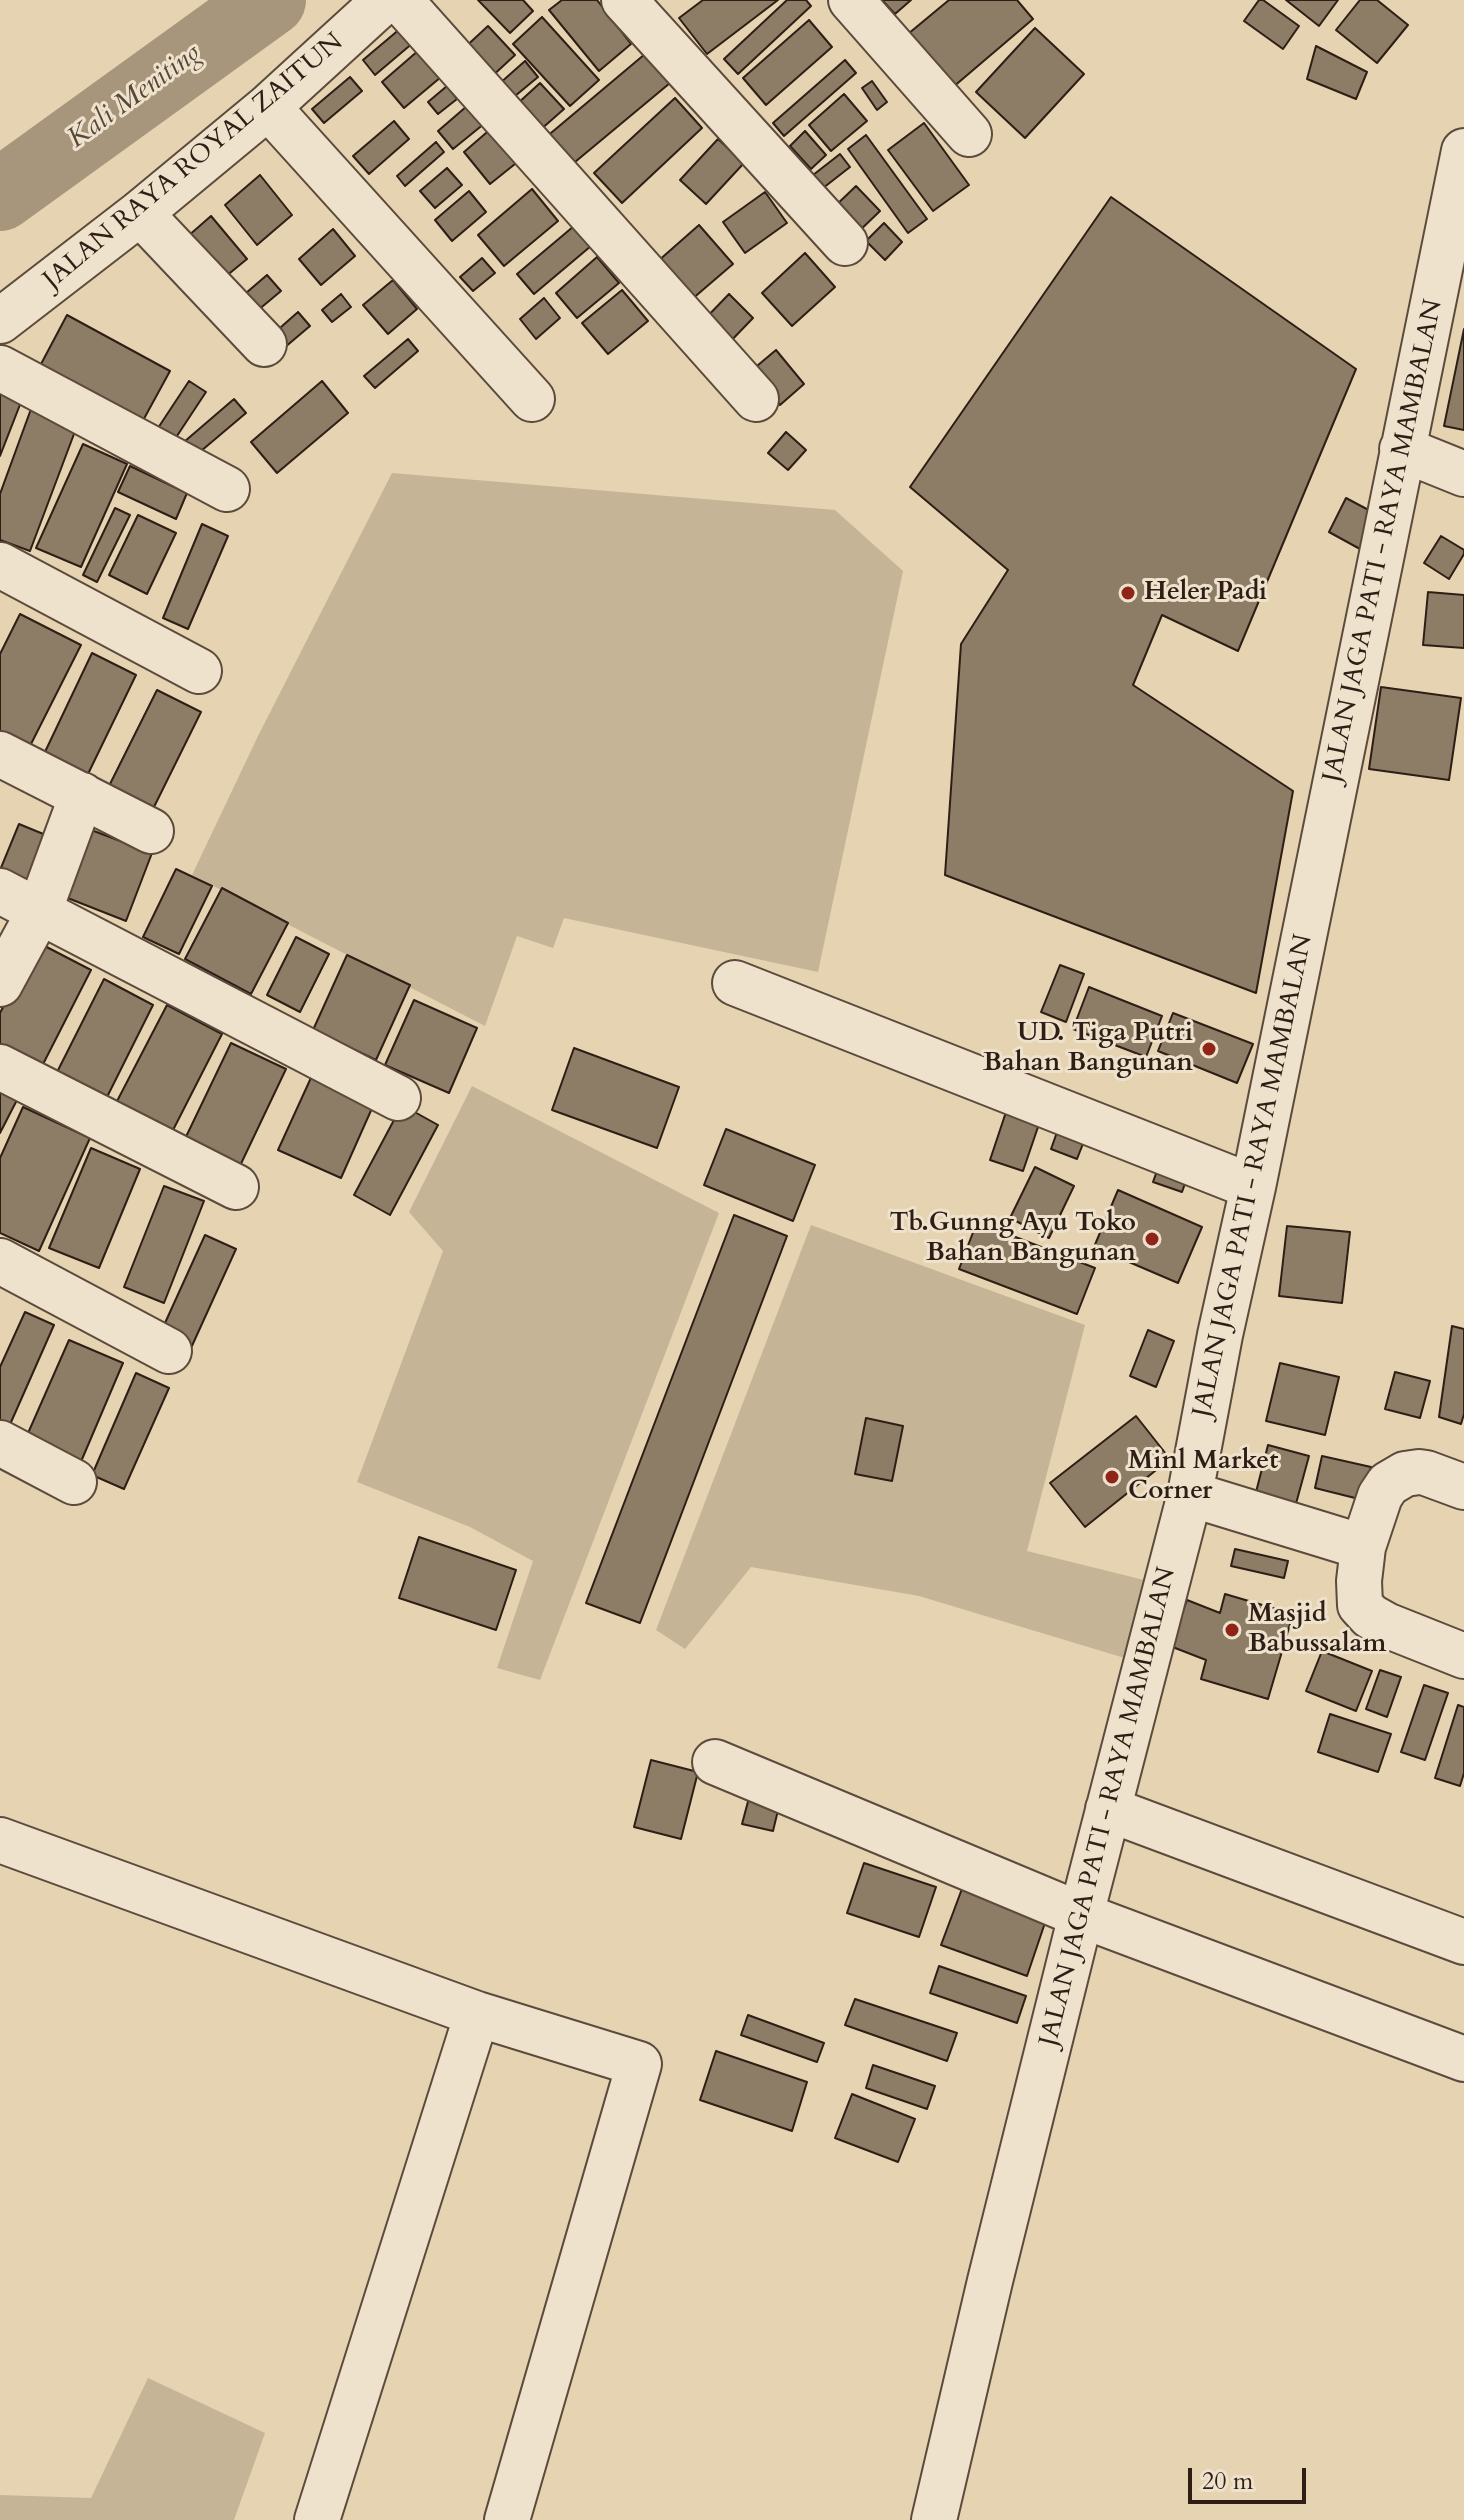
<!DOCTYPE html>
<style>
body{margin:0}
#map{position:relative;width:1464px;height:2520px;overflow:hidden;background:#e5d3b1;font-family:Cardo,serif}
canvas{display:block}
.scale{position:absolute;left:1188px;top:2468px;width:118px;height:36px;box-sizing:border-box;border:4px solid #2e1e15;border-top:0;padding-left:10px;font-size:24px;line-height:28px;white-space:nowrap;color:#2e1e15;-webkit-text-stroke:6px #eee2cc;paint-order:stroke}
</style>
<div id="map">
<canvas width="1464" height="2520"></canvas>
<div class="scale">20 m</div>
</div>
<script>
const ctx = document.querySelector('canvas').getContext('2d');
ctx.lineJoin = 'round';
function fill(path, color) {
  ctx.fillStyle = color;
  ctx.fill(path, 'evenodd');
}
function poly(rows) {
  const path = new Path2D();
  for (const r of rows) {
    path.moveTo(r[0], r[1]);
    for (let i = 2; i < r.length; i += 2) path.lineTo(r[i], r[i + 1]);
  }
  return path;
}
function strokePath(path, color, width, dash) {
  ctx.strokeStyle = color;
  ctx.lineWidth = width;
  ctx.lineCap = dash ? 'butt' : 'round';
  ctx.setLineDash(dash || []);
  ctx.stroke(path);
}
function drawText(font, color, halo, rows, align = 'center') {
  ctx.font = font + ' Cardo,serif';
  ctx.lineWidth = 6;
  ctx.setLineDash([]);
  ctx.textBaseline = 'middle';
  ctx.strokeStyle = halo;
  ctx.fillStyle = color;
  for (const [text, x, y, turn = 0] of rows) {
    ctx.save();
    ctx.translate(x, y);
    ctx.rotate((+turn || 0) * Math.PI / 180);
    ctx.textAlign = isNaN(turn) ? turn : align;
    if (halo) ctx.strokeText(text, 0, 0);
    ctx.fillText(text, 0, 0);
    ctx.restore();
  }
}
fill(poly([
 [392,473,835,510,903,571,818,972,564,918,553,948,517,936,485,1026,192,875,258,736],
 [472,1086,719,1213,540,1680,497,1668,533,1561,470,1527,357,1482,443,1251,409,1212],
 [811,1225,1085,1325,1027,1551,1148,1581,1128,1659,919,1596,751,1567,685,1649,656,1630],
 [148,2378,265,2433,234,2520,0,2520,0,2495,91,2498]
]), '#c6b496');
strokePath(poly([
 [0,195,270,0]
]), '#a7957c', 72);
const building = poly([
 [478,0,523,0,533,11,510,33,478,0],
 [562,0,597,0,631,44,599,71,549,10,562,0],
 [703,0,778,0,707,54,679,18,703,0],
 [787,0,806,0,811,6,738,74,724,59,787,0],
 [882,0,911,0,895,14,882,0],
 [949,0,1017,0,1033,19,952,88,908,34,949,0],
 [1259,0,1263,0,1299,26,1283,49,1244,21,1259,0],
 [1286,0,1338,0,1319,26,1286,0],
 [1360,0,1377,0,1408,25,1377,63,1336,30,1360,0],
 [542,17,599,80,570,106,513,44,542,17],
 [809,20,832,47,766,105,743,78,809,20],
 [488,26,515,55,488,80,461,51,488,26],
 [401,28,414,42,375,75,363,60,401,28],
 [1035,28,1084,74,1025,138,976,92,1035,28],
 [1316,46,1367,72,1356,99,1307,79,1316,46],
 [419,50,441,77,404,108,382,82,419,50],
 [645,54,670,83,569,167,545,138,645,54],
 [845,60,856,73,784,136,773,123,845,60],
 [525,61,538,77,503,106,490,92,525,61],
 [350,77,362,91,324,123,312,109,350,77],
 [872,81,887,102,877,110,862,88,872,81],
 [540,83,564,109,539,131,516,105,540,83],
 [447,86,457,99,438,114,428,102,447,86],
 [844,94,867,121,831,151,809,125,844,94],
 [675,98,702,128,622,203,594,173,675,98],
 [474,100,490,119,453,149,438,131,474,100],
 [394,121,409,139,369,174,353,156,394,121],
 [924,123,969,185,933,211,888,150,924,123],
 [493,127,520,160,490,184,464,152,493,127],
 [805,131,826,155,811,169,790,146,805,131],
 [866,135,927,219,908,233,848,149,866,135],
 [718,139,744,163,706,204,680,180,718,139],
 [436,142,444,152,405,186,397,176,436,142],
 [840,154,850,167,809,199,799,186,840,154],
 [447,168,462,185,435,208,420,191,447,168],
 [260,175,292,215,257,245,225,205,260,175],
 [856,186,880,211,854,236,830,211,856,186],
 [532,189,558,221,504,266,478,235,532,189],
 [469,191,486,212,452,241,435,220,469,191],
 [765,192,787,223,745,253,723,222,765,192],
 [1111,197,1356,369,1238,651,1162,615,1133,685,1293,791,1256,993,945,875,961,644,1008,570,910,487,1111,197],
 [211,216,247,259,214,286,179,244,211,216],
 [884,223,902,242,885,260,866,241,884,223],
 [699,225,733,264,691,300,657,262,699,225],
 [574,226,591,246,534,294,517,274,574,226],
 [333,229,355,256,321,285,299,259,333,229],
 [805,253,835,287,792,326,762,293,805,253],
 [597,257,619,283,577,318,556,293,597,257],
 [482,258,495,273,473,291,460,277,482,258],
 [267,275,281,291,245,321,232,305,267,275],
 [393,280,417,309,388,334,363,305,393,280],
 [622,290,648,321,608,354,582,323,622,290],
 [341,294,351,307,332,322,322,310,341,294],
 [729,294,753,318,726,346,702,322,729,294],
 [544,298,560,318,536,339,520,319,544,298],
 [298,312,310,326,284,348,272,335,298,312],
 [67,315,170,371,134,437,32,381,67,315],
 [1464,329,1464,430,1444,426,1464,329],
 [408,339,418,351,375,388,364,376,408,339],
 [776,350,804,384,780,405,751,371,776,350],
 [189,381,206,392,173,442,156,431,189,381],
 [322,381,348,413,277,473,251,442,322,381],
 [0,388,23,397,0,456,0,388],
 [234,399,246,413,188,462,177,448,234,399],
 [31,409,77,426,30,551,0,540,0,494,31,409],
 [786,432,806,450,788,470,768,453,786,432],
 [83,444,127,464,81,567,36,548,83,444],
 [130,466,187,493,176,519,118,492,130,466],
 [1346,498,1378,515,1360,549,1329,532,1346,498],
 [115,508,130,515,97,582,83,575,115,508],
 [138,515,176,533,147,594,109,575,138,515],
 [202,524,228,536,188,629,163,618,202,524],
 [1441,536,1464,550,1464,554,1449,579,1424,563,1441,536],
 [1428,592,1464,595,1464,648,1423,645,1428,592],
 [20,614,81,645,30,746,0,731,0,654,20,614],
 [92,653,136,675,87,776,44,754,92,653],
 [1381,687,1461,698,1449,780,1369,769,1381,687],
 [157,690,201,712,150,815,106,792,157,690],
 [19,824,53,838,34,884,0,870,19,824],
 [86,828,152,853,126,921,60,895,86,828],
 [176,869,212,886,179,954,143,937,176,869],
 [222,888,288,923,251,994,185,959,222,888],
 [296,937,329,954,300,1012,267,995,296,937],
 [37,942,91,970,38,1074,0,1054,0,1013,37,942],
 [347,955,410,985,376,1060,313,1030,347,955],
 [1060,965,1084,974,1066,1022,1041,1012,1060,965],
 [104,979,153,1005,99,1113,49,1088,104,979],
 [1089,987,1162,1016,1146,1057,1073,1029,1089,987],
 [414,1000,477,1028,449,1093,385,1065,414,1000],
 [167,1005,222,1034,171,1134,115,1105,167,1005],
 [1173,1013,1253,1044,1237,1083,1158,1051,1173,1013],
 [231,1043,286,1069,238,1170,183,1143,231,1043],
 [574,1048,679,1087,657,1148,552,1110,574,1048],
 [315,1069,377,1097,341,1178,278,1150,315,1069],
 [0,1089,18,1098,0,1133,0,1089],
 [402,1105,438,1125,390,1215,354,1195,402,1105],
 [23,1107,90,1138,39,1251,0,1233,0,1158,23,1107],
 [1006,1112,1039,1124,1023,1171,990,1160,1006,1112],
 [1061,1121,1088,1131,1077,1159,1051,1149,1061,1121],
 [726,1129,815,1165,793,1221,704,1185,726,1129],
 [91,1148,140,1169,99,1268,49,1248,91,1148],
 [1035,1167,1074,1186,1049,1238,1010,1218,1035,1167],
 [1158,1168,1187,1178,1182,1192,1153,1182,1158,1168],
 [164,1186,204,1201,164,1303,124,1287,164,1186],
 [1118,1190,1202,1227,1178,1283,1094,1247,1118,1190],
 [734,1215,787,1236,640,1623,586,1603,734,1215],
 [977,1222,1095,1268,1077,1314,959,1269,977,1222],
 [1287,1226,1350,1232,1342,1303,1279,1296,1287,1226],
 [205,1235,236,1249,191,1348,160,1334,205,1235],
 [25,1312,54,1325,8,1429,0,1426,0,1367,25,1312],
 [1452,1326,1464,1329,1464,1414,1461,1424,1439,1417,1452,1326],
 [1148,1330,1174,1341,1156,1387,1130,1376,1148,1330],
 [69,1340,123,1363,80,1464,25,1440,69,1340],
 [1280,1363,1339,1377,1325,1435,1266,1421,1280,1363],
 [1395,1372,1430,1381,1420,1418,1385,1409,1395,1372],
 [136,1373,169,1388,124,1489,92,1475,136,1373],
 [1136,1416,1170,1459,1085,1527,1050,1483,1136,1416],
 [866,1418,903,1426,892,1481,855,1474,866,1418],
 [1268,1445,1309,1456,1294,1511,1254,1500,1268,1445],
 [1322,1456,1371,1467,1363,1500,1315,1488,1322,1456],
 [419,1537,516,1570,496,1630,399,1598,419,1537],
 [1235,1549,1288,1561,1284,1578,1231,1566,1235,1549],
 [1225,1594,1293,1614,1268,1699,1201,1679,1206,1660,1170,1646,1187,1600,1220,1613,1225,1594],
 [1322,1651,1372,1671,1356,1711,1306,1691,1322,1651],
 [1380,1670,1401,1677,1387,1717,1366,1709,1380,1670],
 [1424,1685,1448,1693,1425,1760,1401,1752,1424,1685],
 [1458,1705,1464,1707,1464,1773,1460,1786,1435,1778,1458,1705],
 [1330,1714,1391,1734,1378,1772,1318,1752,1330,1714],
 [651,1760,698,1772,681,1839,634,1827,651,1760],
 [750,1794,780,1802,773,1831,742,1824,750,1794],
 [864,1863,936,1887,919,1937,847,1913,864,1863],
 [966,1878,1050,1908,1027,1976,941,1945,966,1878],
 [939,1966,1026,1996,1017,2023,930,1993,939,1966],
 [855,1999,957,2033,947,2061,845,2025,855,1999],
 [748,2015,824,2043,817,2062,741,2035,748,2015],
 [716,2051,807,2082,792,2131,700,2100,716,2051],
 [873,2065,935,2086,927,2109,866,2088,873,2065],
 [852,2094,915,2119,898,2162,835,2138,852,2094]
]);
fill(building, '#8d7c66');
strokePath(building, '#2e1e15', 2);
const minor = poly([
 [400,0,756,399],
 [624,0,845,243],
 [851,0,969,134],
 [268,107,532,399],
 [140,213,264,344],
 [0,321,140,213,268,107,385,0],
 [0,368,227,489],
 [1402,449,1464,474],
 [0,565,199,671],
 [0,754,151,831],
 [0,891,398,1098],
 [735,983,1253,1187],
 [0,984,39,912,82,795],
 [0,1067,236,1187],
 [0,1261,169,1351],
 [0,1443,74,1482],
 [1464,1487,1426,1473,1419,1472,1405,1474,1388,1484,1380,1496,1363,1547,1359,1581,1360,1605,1370,1616,1386,1625,1464,1656],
 [1190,1494,1363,1547],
 [715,1762,1081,1915,1464,2059],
 [1108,1809,1464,1942],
 [0,1840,477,2014,639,2064,507,2520],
 [317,2520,477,2014],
 [934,2520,990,2281,1081,1915,1190,1494,1220,1335,1253,1187,1464,151]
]);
strokePath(minor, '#5c4b3c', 48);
strokePath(minor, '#eee2cc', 44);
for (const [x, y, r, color] of [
 [1128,593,8,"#8f2418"],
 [1209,1049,8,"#8f2418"],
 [1152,1239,8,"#8f2418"],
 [1112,1477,8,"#8f2418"],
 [1232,1630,8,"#8f2418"]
]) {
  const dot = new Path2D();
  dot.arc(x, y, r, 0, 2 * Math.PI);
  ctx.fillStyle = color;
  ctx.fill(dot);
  strokePath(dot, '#eee2cc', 3);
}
drawText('26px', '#2e1e15', '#eee2cc', [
 ["JALAN RAYA ROYAL ZAITUN",194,162,-40],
 ["JALAN JAGA PATI - RAYA MAMBALAN",1384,541,-78],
 ["JALAN JAGA PATI - RAYA MAMBALAN",1254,1176,-78],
 ["JALAN JAGA PATI - RAYA MAMBALAN",1109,1807,-76]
]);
drawText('bold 26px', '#2e1e15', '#eee2cc', [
 ["Heler Padi",1144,593],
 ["UD. Tiga Putri",1193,1034,"right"],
 ["Bahan Bangunan",1193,1064,"right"],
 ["Tb.Gunng Ayu Toko",1136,1224,"right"],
 ["Bahan Bangunan",1136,1254,"right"],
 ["Minl Market",1128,1462],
 ["Corner",1128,1492],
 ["Masjid",1248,1615],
 ["Babussalam",1248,1645]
], 'left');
drawText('italic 28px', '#584839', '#eee2cc', [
 ["Kali Meniting",135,97,-36]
]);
</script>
